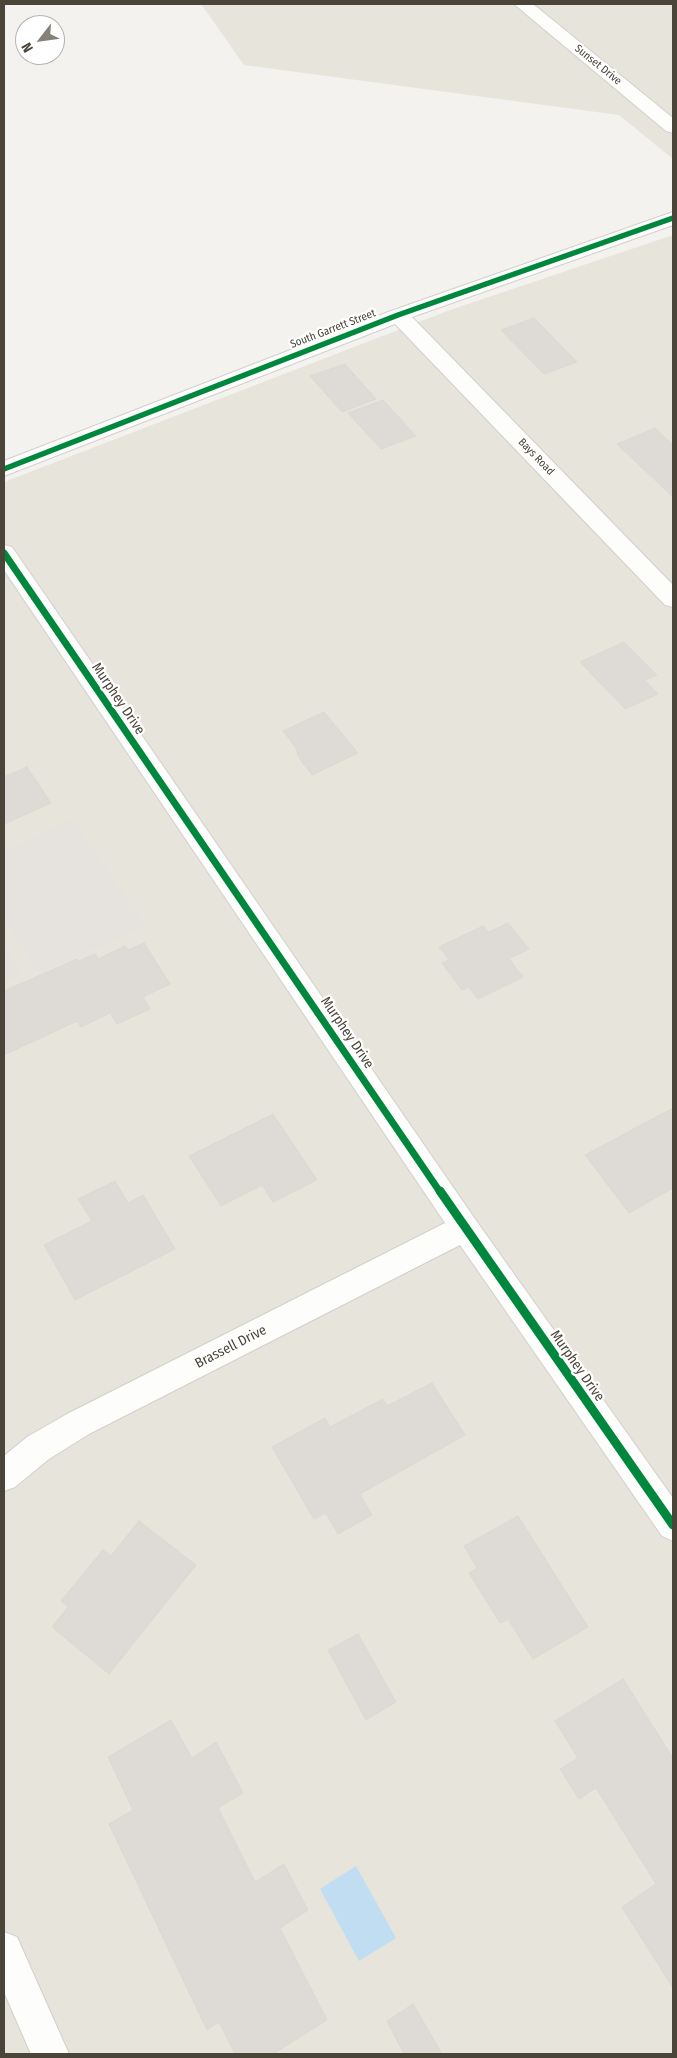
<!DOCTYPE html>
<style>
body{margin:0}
#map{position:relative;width:677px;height:2058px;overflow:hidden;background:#f4f2ee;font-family:"Fira Sans Condensed",sans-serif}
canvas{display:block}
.frame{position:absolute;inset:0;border:5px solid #4b4439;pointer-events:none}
.north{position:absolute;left:15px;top:15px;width:50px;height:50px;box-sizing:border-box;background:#fff;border:1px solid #b7b4b0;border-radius:50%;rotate:240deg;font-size:14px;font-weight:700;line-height:20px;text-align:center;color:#4b4439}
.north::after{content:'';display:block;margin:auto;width:18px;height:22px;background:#868178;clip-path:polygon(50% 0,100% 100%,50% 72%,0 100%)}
</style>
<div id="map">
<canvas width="677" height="2058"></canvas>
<div class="frame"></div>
<div class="north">N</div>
</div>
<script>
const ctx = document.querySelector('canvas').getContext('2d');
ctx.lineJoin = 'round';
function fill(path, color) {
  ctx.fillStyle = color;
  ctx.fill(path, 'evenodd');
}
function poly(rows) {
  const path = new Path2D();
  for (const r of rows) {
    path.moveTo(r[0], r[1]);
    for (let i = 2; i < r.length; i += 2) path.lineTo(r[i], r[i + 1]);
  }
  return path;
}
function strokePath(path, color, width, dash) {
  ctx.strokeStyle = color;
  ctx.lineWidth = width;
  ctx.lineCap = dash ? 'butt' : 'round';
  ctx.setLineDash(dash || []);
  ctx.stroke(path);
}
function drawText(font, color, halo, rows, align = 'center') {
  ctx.font = font + ' "Fira Sans Condensed",sans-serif';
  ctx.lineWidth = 4.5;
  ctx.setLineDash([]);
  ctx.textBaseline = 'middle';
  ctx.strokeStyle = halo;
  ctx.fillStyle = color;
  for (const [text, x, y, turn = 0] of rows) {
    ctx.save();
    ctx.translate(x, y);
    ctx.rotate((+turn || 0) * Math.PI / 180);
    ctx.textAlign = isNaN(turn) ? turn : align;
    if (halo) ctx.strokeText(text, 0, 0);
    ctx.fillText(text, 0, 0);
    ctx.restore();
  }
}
fill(poly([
 [201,4,673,4,673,159,619,115,244,65],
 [673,235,673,2054,4,2054,4,482,450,310]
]), '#e7e4dc');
fill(poly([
 [73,819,145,926,39,974,4,918,4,850],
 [4,945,22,974,4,983]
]), '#e6e3df');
fill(poly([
 [356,1866,396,1938,359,1961,320,1889]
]), '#c0ddf1');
const building = poly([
 [534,318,577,362,544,374,501,330,534,318],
 [345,364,376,399,342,412,310,376,345,364],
 [383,400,416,436,381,449,348,413,383,400],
 [655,428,673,445,673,497,617,444,655,428],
 [624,642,657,675,645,680,658,694,625,709,580,662,624,642],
 [324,712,358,753,312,775,299,758,296,748,283,731,324,712],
 [27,767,51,803,4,824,4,777,27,767],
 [508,923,529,949,509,959,523,977,478,999,469,987,462,990,442,963,449,960,439,947,483,926,489,932,508,923],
 [144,943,170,984,143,997,150,1009,117,1024,110,1013,81,1027,77,1021,4,1055,4,991,77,959,78,961,95,954,98,959,125,946,128,950,144,943],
 [673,1108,673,1188,629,1213,585,1155,673,1108],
 [273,1114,317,1180,273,1202,262,1185,221,1206,189,1156,273,1114],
 [115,1181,128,1203,143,1195,175,1249,75,1300,44,1245,92,1221,78,1199,115,1181],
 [432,1383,465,1435,360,1494,372,1515,338,1534,326,1513,314,1519,272,1447,325,1418,330,1427,383,1399,387,1406,432,1383],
 [518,1516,588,1627,533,1659,508,1619,500,1623,469,1573,477,1568,464,1546,518,1516],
 [139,1521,196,1565,109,1674,52,1627,68,1607,61,1601,103,1550,111,1556,139,1521],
 [358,1634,396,1702,366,1720,328,1650,358,1634],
 [623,1679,673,1758,673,1988,622,1907,656,1884,596,1788,579,1799,560,1769,578,1758,555,1721,623,1679],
 [171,1720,192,1758,216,1742,243,1793,218,1808,255,1882,284,1864,308,1910,280,1928,327,2020,273,2054,235,2054,219,2022,207,2030,109,1824,133,1810,108,1757,171,1720],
 [413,2004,442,2054,404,2054,387,2021,413,2004]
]);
fill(building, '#dedbd6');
strokePath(building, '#dcd9d4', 1);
const minor = poly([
 [514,4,533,4,673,118,673,133,666,131,514,4],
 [673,212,673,225,412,317,673,585,673,607,665,605,395,324,4,476,4,461,391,311,673,212],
 [4,545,12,547,475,1219,673,1498,673,1541,662,1536,460,1245,89,1434,49,1459,15,1487,4,1491,4,1456,27,1437,67,1414,445,1223,4,570,4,545],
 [4,1932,17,1937,69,2054,31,2054,4,1992,4,1932]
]);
strokePath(minor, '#d2d0cb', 2);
fill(minor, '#fdfdfc');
strokePath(poly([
 [4,469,398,315,673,218]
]), '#00873e', 5.5);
strokePath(poly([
 [4,553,440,1192]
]), '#00873e', 7);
strokePath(poly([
 [440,1191,673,1525]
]), '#00873e', 9);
drawText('11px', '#4b4439', '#fff', [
 ["Sunset Drive",598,65,39],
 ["South Garrett Street",333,329,-21],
 ["Bays Road",536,457,46]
]);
drawText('14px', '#4b4439', '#fff', [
 ["Murphey Drive",118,699,56],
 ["Murphey Drive",347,1033,56],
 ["Brassell Drive",231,1347,-27],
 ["Murphey Drive",577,1366,55]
]);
</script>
